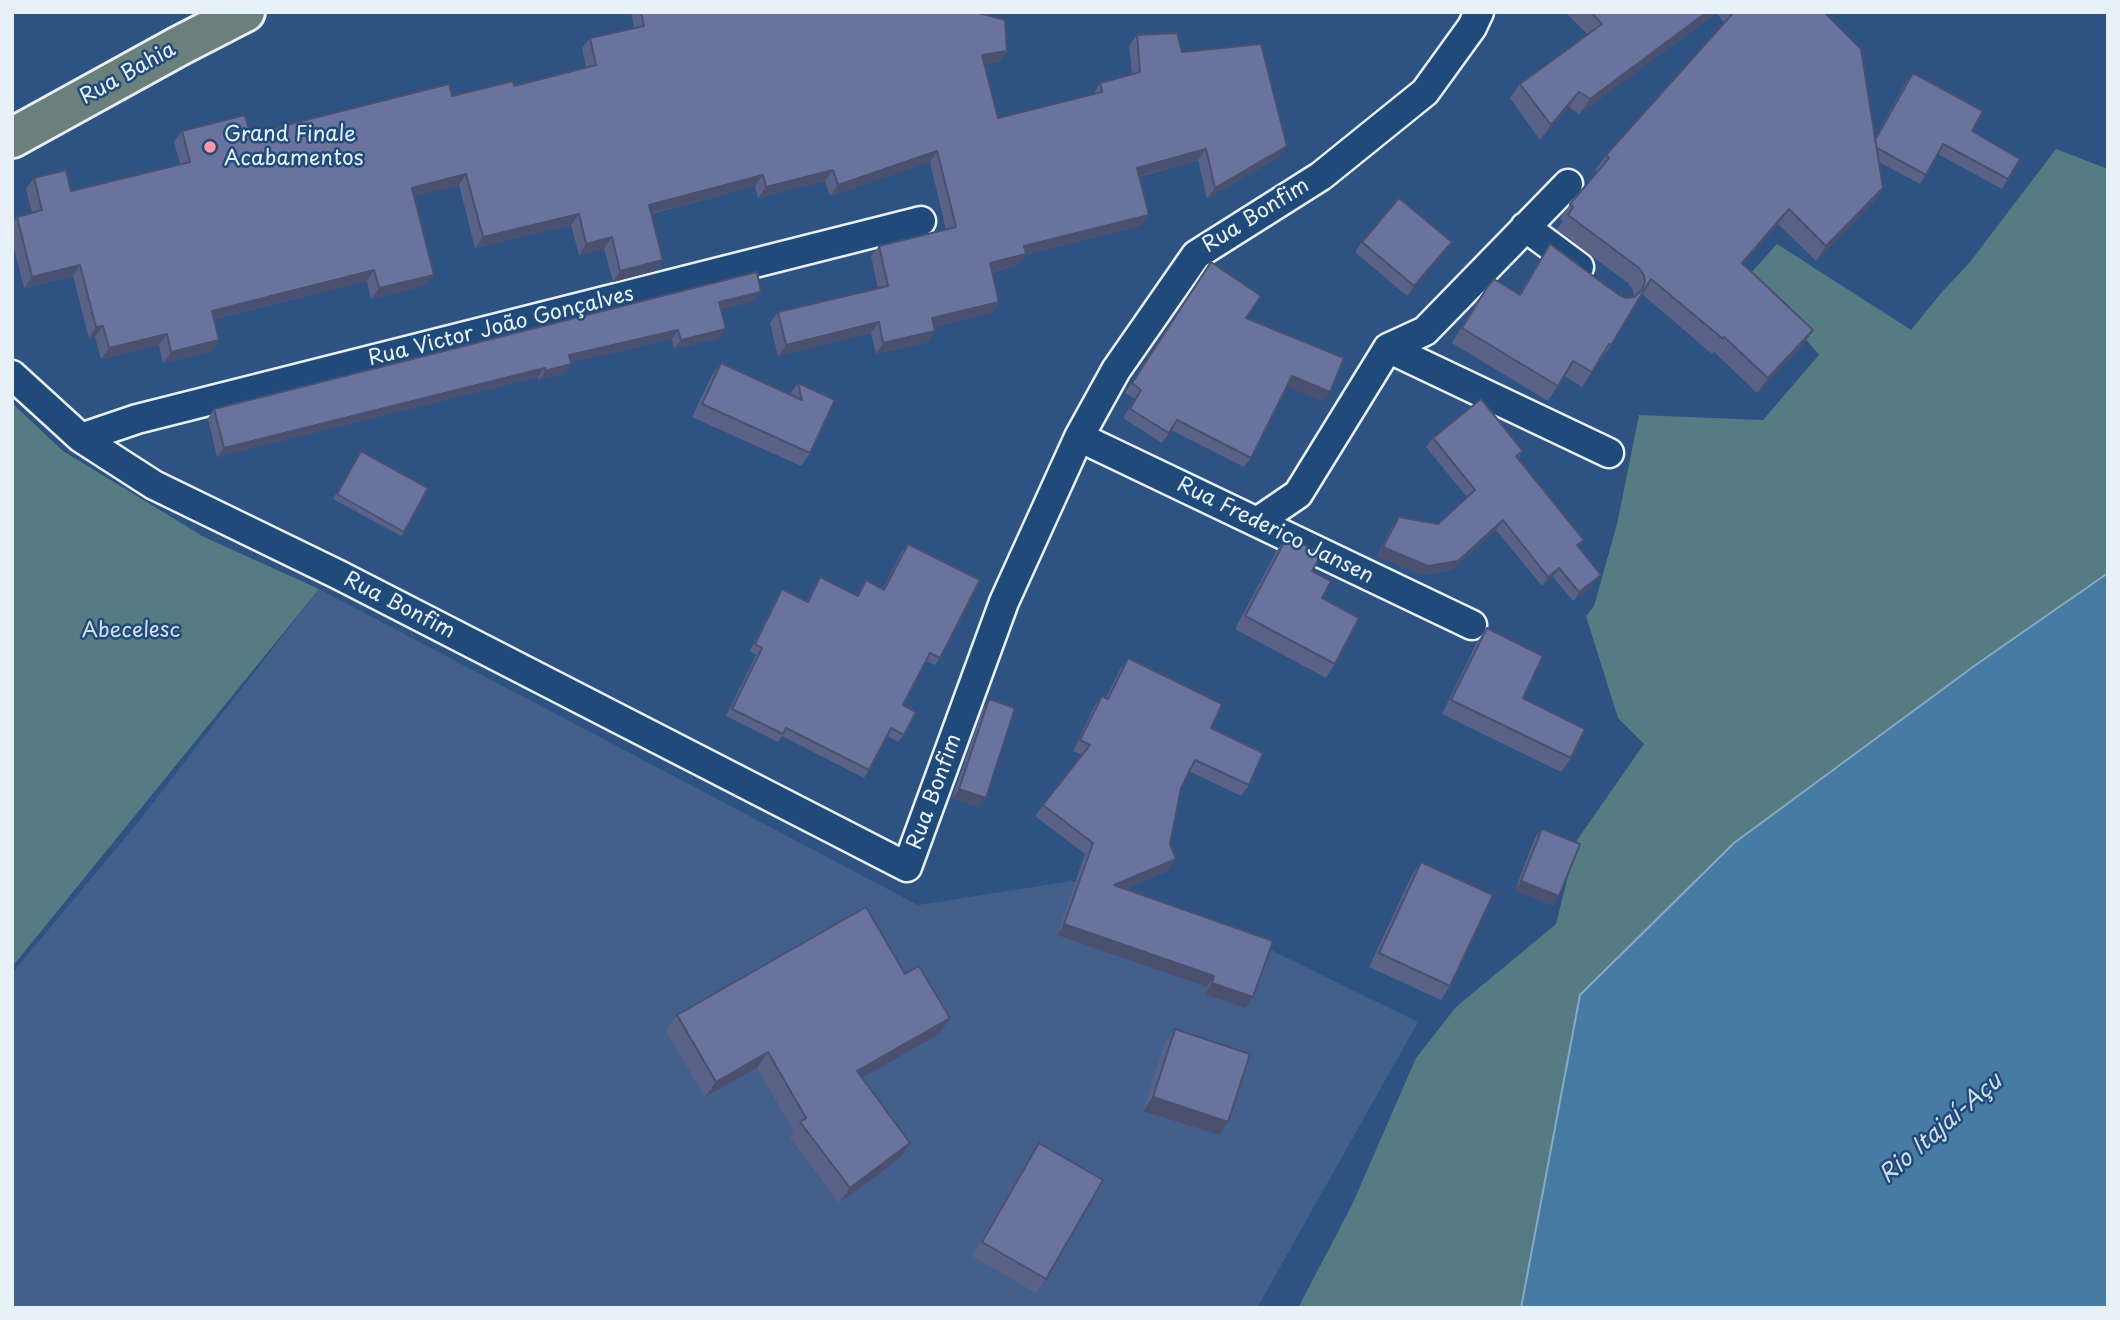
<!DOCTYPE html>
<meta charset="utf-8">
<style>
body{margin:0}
#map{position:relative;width:2120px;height:1320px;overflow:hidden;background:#2e5281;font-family:"Playpen Sans",sans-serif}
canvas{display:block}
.frame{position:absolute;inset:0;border:14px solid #e8f1f8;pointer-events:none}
</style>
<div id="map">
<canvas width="2120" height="1320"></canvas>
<div class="frame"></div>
</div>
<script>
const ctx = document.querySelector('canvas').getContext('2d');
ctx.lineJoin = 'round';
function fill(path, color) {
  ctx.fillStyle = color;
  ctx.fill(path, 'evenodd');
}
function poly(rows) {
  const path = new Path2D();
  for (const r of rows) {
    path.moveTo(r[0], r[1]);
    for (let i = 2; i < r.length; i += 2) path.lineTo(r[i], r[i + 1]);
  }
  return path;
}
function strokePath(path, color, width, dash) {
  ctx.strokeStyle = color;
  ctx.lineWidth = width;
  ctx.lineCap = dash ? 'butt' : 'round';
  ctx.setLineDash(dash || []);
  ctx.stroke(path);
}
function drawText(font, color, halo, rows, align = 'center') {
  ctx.font = font + ' "Playpen Sans",sans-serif';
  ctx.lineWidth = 5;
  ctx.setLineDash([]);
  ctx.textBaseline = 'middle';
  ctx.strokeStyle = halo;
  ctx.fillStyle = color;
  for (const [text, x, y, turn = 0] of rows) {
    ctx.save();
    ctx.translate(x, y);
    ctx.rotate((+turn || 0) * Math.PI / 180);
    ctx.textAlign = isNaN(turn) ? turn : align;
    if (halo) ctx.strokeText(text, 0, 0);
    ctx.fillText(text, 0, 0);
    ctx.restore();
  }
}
fill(poly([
 [319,589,918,905,1072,881,1271,950,1418,1022,1257,1308,12,1308,12,973,135,826]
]), '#435f8b');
fill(poly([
 [2056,149,2108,169,2108,573,1977,664,1734,843,1580,995,1521,1308,1298,1308,1352,1205,1416,1058,1456,1007,1556,924,1577,840,1644,744,1618,718,1586,616,1594,606,1617,524,1639,415,1763,420,1819,355,1750,274,1777,244,1911,330,1941,293,1970,262],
 [12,403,63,451,204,537,319,589,12,967]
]), '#557c83');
const water = poly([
 [2108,573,2108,1308,1521,1308,1580,995,1734,843,1977,664,2108,573]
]);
fill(water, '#477ba4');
strokePath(water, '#87aac6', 2);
const minor = poly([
 [1525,227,1579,267],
 [1388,348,1609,453],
 [12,375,81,438,154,485,339,575,907,867,1004,602,1079,437,1116,370,1196,255,1321,176,1425,92,1472,27,1479,12],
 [1079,437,1472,625],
 [81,438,137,419,921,221],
 [1257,522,1298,494,1388,348,1425,331,1568,184]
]);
const primary = poly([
 [12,138,179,46,245,12]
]);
strokePath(minor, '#e8f1f8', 33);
strokePath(primary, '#e8f1f8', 44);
strokePath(minor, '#1f4a7a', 28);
strokePath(primary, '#6b7f7c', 38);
fill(poly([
 [631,12,975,12,1007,51,999,62,985,64,998,118,1093,95,1100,83,1132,74,1129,46,1137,35,1182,52,1280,156,1207,199,1198,160,1139,177,1149,215,1141,226,1025,255,1018,265,992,272,999,302,991,313,934,327,935,331,928,342,876,354,871,333,778,356,770,323,778,312,878,288,871,256,879,246,946,230,930,162,830,196,825,181,758,198,755,186,651,214,663,260,655,271,613,282,604,248,579,255,571,225,475,248,459,185,414,196,426,285,371,299,367,281,214,319,219,340,212,351,163,363,159,345,101,359,95,337,89,338,73,276,24,288,12,240,12,223,17,217,32,213,26,189,34,178,71,191,180,164,174,142,182,131,250,134,452,96,514,86,586,68,582,48,590,38,634,28],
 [1565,12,1824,12,1875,138,1906,82,1913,73,1972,131,2008,179,2002,189,1938,154,1920,184,1879,162,1883,188,1873,203,1816,261,1778,224,1743,264,1803,345,1757,393,1714,352,1712,354,1642,294,1611,345,1601,360,1600,360,1582,387,1564,376,1548,401,1452,343,1477,301,1488,286,1519,294,1550,244,1619,295,1626,298,1634,297,1633,290,1628,283,1557,230,1563,221,1560,219,1570,204,1598,172,1595,170,1606,155,1725,23,1716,13,1579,114,1569,107,1540,140,1510,98,1520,84,1588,35],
 [1362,242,1452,242,1445,251,1407,296,1355,252],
 [1211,262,1246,318,1323,401,1287,386,1251,458,1244,467,1171,430,1162,443,1123,418,1135,399,1125,393],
 [755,301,721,309,719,338,674,349,672,339,620,351,571,362,571,364,565,373,539,380,538,377,217,457,208,418,214,409],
 [721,363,790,394,798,383,835,400,810,453,801,466,692,417,711,377],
 [1433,438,1523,451,1518,458,1579,547,1594,584,1573,601,1553,577,1542,586,1496,530,1452,570,1422,575,1377,556,1392,527,1399,517,1438,524,1467,497,1426,447],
 [361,451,404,532,401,536,333,499],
 [1287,537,1312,571,1322,598,1335,664,1326,678,1235,629,1277,550],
 [908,544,940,658,935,665,926,661,903,705,904,735,898,742,887,736,869,770,864,778,782,736,778,742,726,716,756,655,750,651,777,597,782,589,807,601,815,585,820,577,857,595,866,580,883,589,902,551],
 [1487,628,1523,698,1571,758,1561,772,1442,714,1477,642],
 [1128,658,1211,728,1249,785,1241,796,1189,771,1181,788,1170,844,1168,871,1124,889,1253,997,1246,1008,1204,994,1207,987,1057,935,1085,854,1035,816,1082,755,1073,751,1094,707,1102,696,1106,698,1120,669],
 [989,699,986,798,979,807,952,798,983,709],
 [1542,829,1553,906,1515,890,1535,838],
 [1421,862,1450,986,1441,1000,1369,967,1412,875],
 [905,974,939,1034,861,1078,899,1159,839,1203,790,1138,794,1131,757,1068,705,1097,666,1031,677,1015],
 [1175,1029,1219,1135,1143,1111,1165,1043],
 [1039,1143,1046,1279,1036,1293,972,1256,1030,1157]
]), '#5a6387');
fill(poly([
 [1707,12,1717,12,1579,114,1590,99],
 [1007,51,999,62,975,66,982,55],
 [1579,92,1569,107,1540,140,1551,125],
 [1287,146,1280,156,1207,199,1215,188],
 [1206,149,1198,160,1129,179,1137,168],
 [937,151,930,162,830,196,838,185],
 [833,170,825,181,758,198,766,187],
 [466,174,459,185,404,199,412,188],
 [763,175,755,186,641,216,649,205],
 [1883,188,1873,203,1816,261,1826,246],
 [1789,209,1778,224,1732,278,1742,263],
 [579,214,571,225,475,248,483,237],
 [1149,215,1141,226,1025,255,1018,265,982,274,990,263,1024,246],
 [612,237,604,248,579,255,586,244],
 [1452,242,1445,251,1407,296,1414,286],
 [663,260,655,271,613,282,620,271],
 [80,265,73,276,24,288,32,277],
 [374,270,367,281,204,321,212,311],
 [434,275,426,285,371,299,379,288],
 [761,292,755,301,713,311,719,302],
 [999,302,991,313,925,329,932,318],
 [879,322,871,333,778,356,786,345],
 [103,326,95,337,89,338,96,327],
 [726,329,719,338,674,349,681,340],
 [678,330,672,339,563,364,569,355],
 [1813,330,1803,345,1757,393,1768,378],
 [935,331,928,342,876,354,883,343],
 [167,334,159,345,101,359,109,348],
 [219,340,212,351,163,363,171,352],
 [571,364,565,373,539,380,545,371],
 [545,368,538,377,217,457,224,448],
 [1292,376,1330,392,1323,401,1286,386],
 [1503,520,1496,530,1452,570,1422,575,1377,556,1383,547],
 [1559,568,1553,577,1542,586,1548,577],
 [1601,575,1594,584,1573,601,1579,592],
 [959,789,986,798,979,807,952,798],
 [1176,859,1168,871,1106,896,1114,885],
 [1521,881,1559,896,1553,906,1515,890],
 [1064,924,1214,976,1207,987,1057,935],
 [1212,983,1253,997,1246,1008,1204,994],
 [950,1018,939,1034,846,1087,857,1071],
 [768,1052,757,1068,705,1097,716,1082],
 [1153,1097,1228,1122,1219,1135,1143,1111],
 [910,1143,899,1159,839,1203,850,1188]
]), '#4a506e');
const building = poly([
 [641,12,975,12,1005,20,1007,51,982,55,998,118,1102,92,1100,83,1140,72,1137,35,1177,33,1182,52,1261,44,1287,146,1215,188,1206,149,1137,168,1149,215,1024,246,1026,254,990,263,999,302,932,318,935,331,883,343,879,322,786,345,778,312,888,286,879,246,956,227,937,151,838,185,833,170,766,187,763,175,649,205,663,260,620,271,612,237,586,244,579,214,483,237,466,174,412,188,434,275,379,288,374,270,212,311,219,340,171,352,167,334,109,348,103,326,96,327,80,265,32,277,17,217,42,210,34,178,66,170,71,191,190,162,182,131,245,115,250,134,449,84,452,96,513,81,514,86,596,65,590,38,644,26,641,12],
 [1591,12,1707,12,1590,99,1579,92,1551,125,1520,84,1602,24,1591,12],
 [1734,12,1824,12,1861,49,1883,188,1826,246,1789,209,1742,263,1813,330,1768,378,1724,337,1723,339,1651,279,1611,345,1609,344,1592,372,1573,361,1558,386,1462,328,1488,286,1494,279,1520,295,1550,244,1619,295,1626,298,1634,297,1642,290,1645,282,1644,275,1639,268,1568,215,1573,207,1570,204,1609,158,1606,155,1734,12],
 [1913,73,1983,111,1972,131,2020,159,2008,179,1943,144,1926,175,1877,148,1875,140,1913,73],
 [1399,198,1452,242,1414,286,1362,242,1399,198],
 [1211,262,1261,296,1246,318,1344,358,1330,392,1292,376,1251,458,1177,420,1169,433,1130,409,1141,390,1132,383,1211,262],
 [757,272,761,292,719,302,726,329,681,340,678,330,626,342,569,355,571,364,545,371,545,368,224,448,214,409,757,272],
 [721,363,802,400,798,383,835,400,810,453,702,404,721,363],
 [1481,399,1523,451,1516,456,1584,540,1577,545,1601,575,1579,592,1559,568,1548,577,1503,520,1458,561,1428,566,1383,547,1399,517,1438,524,1475,490,1433,438,1481,399],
 [361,451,428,488,404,532,337,494,361,451],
 [1287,537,1322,553,1312,571,1331,581,1322,598,1359,618,1335,664,1245,616,1287,537],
 [908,544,980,580,940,658,930,653,903,705,916,712,904,735,891,728,869,770,786,728,783,734,732,709,762,648,755,644,782,589,808,602,820,577,858,596,866,580,884,590,908,544],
 [1487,628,1543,656,1523,698,1585,729,1571,758,1451,700,1487,628],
 [1128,658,1222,704,1211,728,1263,753,1249,785,1195,760,1181,788,1170,844,1176,859,1114,885,1273,941,1253,997,1212,983,1214,976,1064,924,1093,843,1043,805,1090,745,1080,740,1102,696,1108,699,1128,658],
 [989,699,1015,708,986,798,959,789,989,699],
 [1542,829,1580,844,1559,896,1521,881,1542,829],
 [1421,862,1493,895,1450,986,1379,953,1421,862],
 [866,907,905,974,919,966,950,1018,857,1071,910,1143,850,1188,800,1122,806,1118,768,1052,716,1082,677,1015,866,907],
 [1175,1029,1250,1054,1228,1122,1153,1097,1175,1029],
 [1039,1143,1103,1180,1046,1279,982,1242,1039,1143]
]);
fill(building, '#69739d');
strokePath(building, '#4a506e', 2);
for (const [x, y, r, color] of [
 [210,147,7,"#ff9aa2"]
]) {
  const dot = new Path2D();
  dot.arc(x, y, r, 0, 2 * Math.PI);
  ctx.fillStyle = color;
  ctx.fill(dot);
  strokePath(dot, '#1f4a7a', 2.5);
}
drawText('21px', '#e8f1f8', '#1f4a7a', [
 ["Rua Bahia",128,74,-29],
 ["Rua Bonfim",1256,216,-32],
 ["Rua Victor João Gonçalves",501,327,-14],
 ["Rua Frederico Jansen",1275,531,26],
 ["Rua Bonfim",399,606,27],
 ["Rua Bonfim",935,792,-70]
]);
drawText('21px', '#e8f1f8', '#1f4a7a', [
 ["Grand Finale",224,135],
 ["Acabamentos",224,159]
], 'left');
drawText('21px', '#d2dfe6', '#1f4a7a', [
 ["Abecelesc",131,631]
]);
drawText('italic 23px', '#d0dfeb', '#1f4a7a', [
 ["Rio Itajaí-Açu",1941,1129,-41]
]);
</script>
